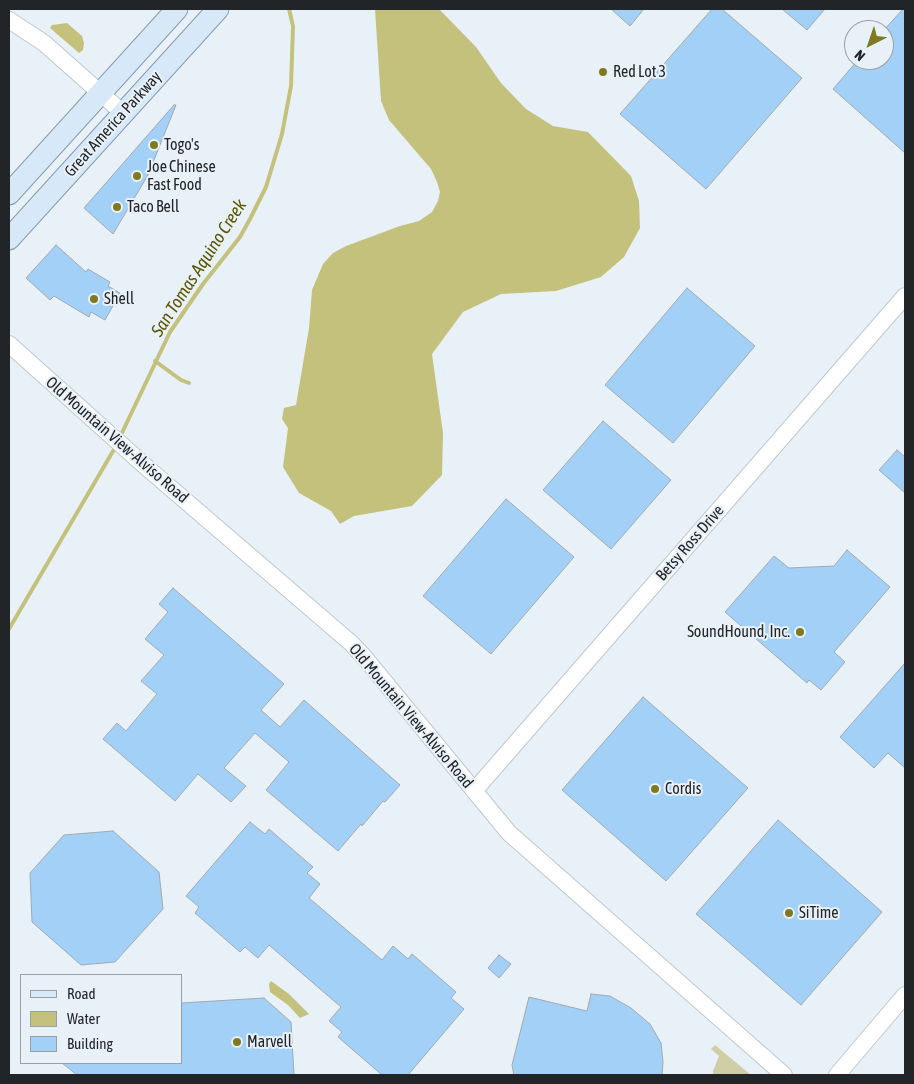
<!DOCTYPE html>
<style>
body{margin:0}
#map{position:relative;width:914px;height:1084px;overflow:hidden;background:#e9f1f8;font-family:"Asap Condensed",sans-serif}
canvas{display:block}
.frame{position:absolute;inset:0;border:10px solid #222528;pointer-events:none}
.legend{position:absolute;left:20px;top:974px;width:162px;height:90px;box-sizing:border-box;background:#e9f1f8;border:1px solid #999fa5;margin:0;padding:6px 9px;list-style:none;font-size:15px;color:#222528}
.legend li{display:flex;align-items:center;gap:10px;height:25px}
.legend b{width:25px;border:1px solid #999fa5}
.north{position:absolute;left:844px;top:20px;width:50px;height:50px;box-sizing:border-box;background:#e9f1f8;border:1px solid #999fa5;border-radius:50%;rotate:221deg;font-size:14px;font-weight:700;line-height:20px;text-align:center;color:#222528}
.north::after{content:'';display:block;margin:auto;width:18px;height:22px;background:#7f7a20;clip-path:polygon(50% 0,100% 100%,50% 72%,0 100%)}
</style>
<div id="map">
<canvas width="914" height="1084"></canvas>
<div class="frame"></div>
<ul class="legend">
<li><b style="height:6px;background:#d7e9f8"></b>Road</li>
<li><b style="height:14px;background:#c4c17d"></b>Water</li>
<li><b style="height:14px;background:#a3d0f6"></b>Building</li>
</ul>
<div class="north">N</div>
</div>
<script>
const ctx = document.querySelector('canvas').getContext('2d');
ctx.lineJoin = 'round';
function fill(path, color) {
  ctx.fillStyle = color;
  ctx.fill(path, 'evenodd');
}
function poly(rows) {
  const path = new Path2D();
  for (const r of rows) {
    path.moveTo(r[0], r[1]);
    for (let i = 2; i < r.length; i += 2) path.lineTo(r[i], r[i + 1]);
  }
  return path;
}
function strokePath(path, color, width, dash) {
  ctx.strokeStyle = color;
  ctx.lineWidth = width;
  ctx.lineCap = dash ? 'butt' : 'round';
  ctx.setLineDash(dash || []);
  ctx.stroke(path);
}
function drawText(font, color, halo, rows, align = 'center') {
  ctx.font = font + ' "Asap Condensed",sans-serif';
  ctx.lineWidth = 4;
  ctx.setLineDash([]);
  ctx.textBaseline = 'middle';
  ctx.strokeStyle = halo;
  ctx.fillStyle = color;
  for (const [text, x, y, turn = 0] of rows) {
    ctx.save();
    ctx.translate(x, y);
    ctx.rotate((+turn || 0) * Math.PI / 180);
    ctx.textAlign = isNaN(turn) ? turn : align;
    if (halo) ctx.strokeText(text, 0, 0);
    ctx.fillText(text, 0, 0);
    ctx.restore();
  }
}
fill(poly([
 [715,1045,751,1075,713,1075,713,1071,719,1056,711,1049]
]), '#cfcea5');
fill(poly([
 [375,9,439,9,476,47,501,83,526,109,553,126,588,132,631,176,639,201,640,228,624,257,601,277,556,291,501,294,463,312,432,354,443,433,442,475,412,506,354,516,340,524,331,511,299,493,283,467,288,428,282,419,284,408,296,405,309,328,312,290,323,264,333,253,346,246,400,226,419,221,432,212,438,201,440,192,437,182,431,169,389,120,381,101],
 [67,23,82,36,84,43,83,50,79,53,50,28,52,25],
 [271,981,289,994,309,1014,300,1018,288,1005,270,992,269,984]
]), '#c4c17d');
strokePath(poly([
 [155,361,181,380,189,383],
 [120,437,170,332,203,284,240,237,250,219,266,187,282,134,291,86,293,26,289,9],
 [9,629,116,446]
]), '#c4c17d', 4);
const building = poly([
 [611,9,644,9,630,26,611,9],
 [712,9,722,9,802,78,706,189,620,114,712,9],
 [782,9,825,9,807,30,782,9],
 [903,9,905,9,905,153,833,89,858,60,884,60,884,30,903,9],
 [174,105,176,105,148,175,113,234,84,208,174,105],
 [56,245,86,272,88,269,110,282,108,286,120,293,105,320,91,312,89,317,54,296,50,300,26,278,56,245],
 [687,288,755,346,673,443,605,385,687,288],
 [603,421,671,480,611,549,543,490,603,421],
 [897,450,905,457,905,493,879,470,897,450],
 [506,499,574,557,491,654,423,596,506,499],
 [847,550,890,587,834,652,845,662,821,690,809,680,807,683,725,612,774,556,789,568,834,566,847,550],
 [173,588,284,684,261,710,280,727,304,700,400,785,385,802,383,801,362,826,361,824,338,851,266,790,289,762,255,733,224,768,246,786,231,802,198,774,175,801,103,739,117,723,126,731,157,694,141,681,164,655,145,639,168,612,159,604,173,588],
 [905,663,905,768,888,753,874,768,840,737,905,663],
 [643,697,748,788,666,881,562,790,643,697],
 [778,820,882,912,801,1005,696,914,778,820],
 [250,822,265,834,269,829,313,867,307,873,320,884,309,898,382,960,393,946,408,959,412,954,456,992,451,998,464,1009,408,1075,382,1075,338,1037,342,1032,329,1021,341,1007,269,945,258,958,245,947,240,952,195,913,199,907,186,896,250,822],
 [113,831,159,872,163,909,115,962,81,965,32,922,30,873,64,835,113,831],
 [499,955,511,964,499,978,488,968,499,955],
 [591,994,610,996,631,1008,650,1024,661,1043,663,1062,662,1075,514,1075,512,1065,529,997,587,1011,591,994],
 [264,998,291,1022,294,1075,77,1075,62,1063,181,1063,181,1003,264,998]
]);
fill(building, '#a3d0f6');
strokePath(building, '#a1a9af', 1);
const minor = poly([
 [9,20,44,43,123,113],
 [9,344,145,466,351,643,365,658,509,833,784,1075],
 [474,791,905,296],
 [837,1075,905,995]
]);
const major = poly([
 [9,194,177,9],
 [9,239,218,9]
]);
strokePath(minor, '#c0c8ce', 18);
strokePath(major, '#879bad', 23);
strokePath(minor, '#fff', 16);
strokePath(major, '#d7e9f8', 21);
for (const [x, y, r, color] of [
 [603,72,5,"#7f7a20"],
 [154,145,5,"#7f7a20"],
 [137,176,5,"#7f7a20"],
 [117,207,5,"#7f7a20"],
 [94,299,5,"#7f7a20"],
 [800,632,5,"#7f7a20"],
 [655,789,5,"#7f7a20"],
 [789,913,5,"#7f7a20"],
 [237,1042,5,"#7f7a20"]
]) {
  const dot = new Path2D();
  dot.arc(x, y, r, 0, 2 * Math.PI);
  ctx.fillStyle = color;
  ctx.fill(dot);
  strokePath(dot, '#e9f1f8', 2);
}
drawText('16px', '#222528', '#e9f1f8', [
 ["Red Lot 3",613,72],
 ["Togo's",164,145],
 ["Joe Chinese",147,167],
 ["Fast Food",147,185],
 ["Taco Bell",127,207],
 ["Shell",104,299],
 ["SoundHound, Inc.",790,632,"right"],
 ["Cordis",665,789],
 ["SiTime",799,913],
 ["Marvell",247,1042]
], 'left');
drawText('16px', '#222528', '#e9f1f8', [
 ["Great America Parkway",113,124,-48],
 ["Old Mountain View-Alviso Road",117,440,41],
 ["Betsy Ross Drive",690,543,-49],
 ["Old Mountain View-Alviso Road",411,716,50]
]);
drawText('italic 18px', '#5c5802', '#e9f1f8', [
 ["San Tomas Aquino Creek",199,268,-57]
]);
</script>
